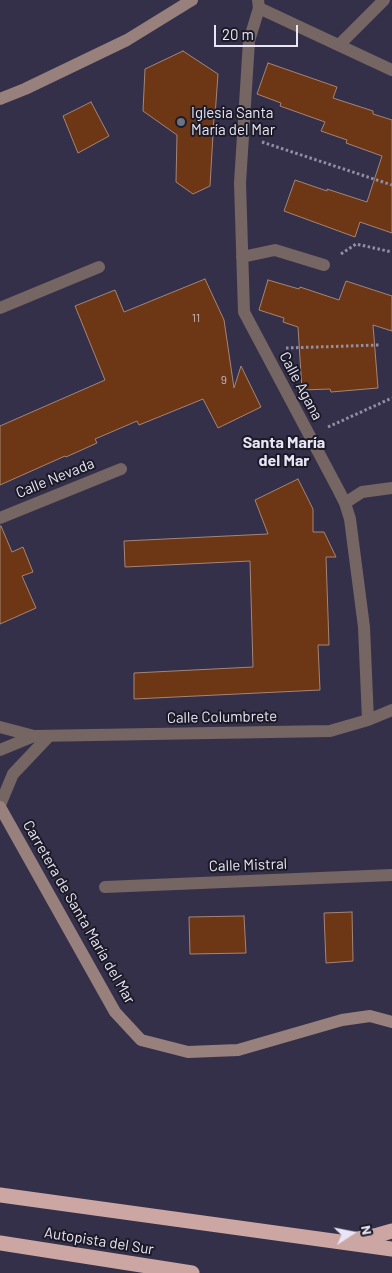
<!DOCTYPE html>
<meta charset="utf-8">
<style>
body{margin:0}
#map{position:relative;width:392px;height:1273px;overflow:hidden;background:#35304a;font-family:Barlow,sans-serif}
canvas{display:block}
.north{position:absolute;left:327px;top:1208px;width:50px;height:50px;-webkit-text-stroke:4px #1c1a26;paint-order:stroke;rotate:79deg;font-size:14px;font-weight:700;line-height:20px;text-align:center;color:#e7e5f6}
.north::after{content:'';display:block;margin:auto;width:18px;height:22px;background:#e7e5f6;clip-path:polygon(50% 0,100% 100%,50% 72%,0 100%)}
.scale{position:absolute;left:214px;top:25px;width:84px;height:22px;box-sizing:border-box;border:2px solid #e7e5f6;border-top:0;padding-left:6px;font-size:15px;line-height:18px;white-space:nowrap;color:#e7e5f6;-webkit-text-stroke:4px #1c1a26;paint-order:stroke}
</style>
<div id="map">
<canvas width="392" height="1273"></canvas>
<div class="north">N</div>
<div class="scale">20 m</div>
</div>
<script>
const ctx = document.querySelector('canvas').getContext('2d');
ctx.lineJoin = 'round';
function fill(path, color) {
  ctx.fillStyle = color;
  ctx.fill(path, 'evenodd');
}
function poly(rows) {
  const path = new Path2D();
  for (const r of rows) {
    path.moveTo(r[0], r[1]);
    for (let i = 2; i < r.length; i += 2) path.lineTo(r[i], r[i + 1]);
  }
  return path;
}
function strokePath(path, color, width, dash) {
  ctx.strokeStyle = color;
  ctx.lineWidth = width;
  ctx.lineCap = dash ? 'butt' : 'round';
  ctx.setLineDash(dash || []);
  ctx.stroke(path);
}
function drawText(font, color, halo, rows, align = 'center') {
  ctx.font = font + ' Barlow,sans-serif';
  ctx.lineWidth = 4;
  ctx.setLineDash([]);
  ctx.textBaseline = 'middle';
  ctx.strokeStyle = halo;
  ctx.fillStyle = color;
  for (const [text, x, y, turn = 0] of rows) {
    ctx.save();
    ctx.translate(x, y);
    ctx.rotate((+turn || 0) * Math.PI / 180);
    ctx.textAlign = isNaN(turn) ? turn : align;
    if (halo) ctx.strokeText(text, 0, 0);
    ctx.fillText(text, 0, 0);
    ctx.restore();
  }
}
const building = poly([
 [183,51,218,74,215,116,214,117,210,186,193,194,176,182,177,135,143,111,145,69,183,51],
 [268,63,337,87,333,98,373,111,373,114,392,120,392,233,360,222,355,237,284,211,295,180,327,191,327,189,367,202,382,156,346,143,347,140,321,131,325,122,280,106,281,103,257,94,268,63],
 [91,102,109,136,78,153,63,116,91,102],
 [205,279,224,320,234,388,241,366,261,407,218,428,203,399,139,425,137,421,95,439,97,443,66,457,65,456,0,485,0,426,105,380,75,306,115,290,124,312,205,279],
 [268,280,299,289,300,287,339,300,346,281,392,296,392,331,373,325,378,388,331,392,330,389,302,390,298,327,283,322,284,318,259,310,268,280],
 [298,479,313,509,313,532,324,532,336,557,326,557,329,645,318,645,320,690,134,699,134,673,253,667,250,561,125,567,124,541,268,534,255,500,298,479],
 [0,526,1,526,12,552,23,547,33,572,22,576,36,608,0,624,0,526],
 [352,912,353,961,326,963,324,913,352,912],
 [244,916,246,953,190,954,189,917,244,916]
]);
fill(building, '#6d3614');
strokePath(building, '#a48575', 1);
strokePath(poly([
 [262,142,392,185],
 [341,254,356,244,392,252],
 [286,348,379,345],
 [328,427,392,398]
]), '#928fa4', 3, [2.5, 2.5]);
strokePath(poly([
 [339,45,384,0],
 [240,183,249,41,259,8]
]), '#756563', 12);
strokePath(poly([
 [258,0,259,8,392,70],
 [240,183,244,312,339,491,345,503,350,519,364,627,368,720],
 [242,257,275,250,324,265],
 [0,308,99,267],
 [345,503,362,492,392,488],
 [0,518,121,469],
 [0,727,34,736,330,731,368,720,392,710],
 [0,750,34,736],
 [0,805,13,774,49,736],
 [105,887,392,875]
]), '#756563', 12);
strokePath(poly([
 [0,99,25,89,127,40,192,0],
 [0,807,115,1012,141,1040,188,1052,238,1050,342,1020,370,1016,392,1022]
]), '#98807d', 12);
strokePath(poly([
 [0,1195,392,1249],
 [357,1239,378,1235,392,1231],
 [0,1243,192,1273]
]), '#cca6a2', 15);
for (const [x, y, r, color] of [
 [181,122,5,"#6b7280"]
]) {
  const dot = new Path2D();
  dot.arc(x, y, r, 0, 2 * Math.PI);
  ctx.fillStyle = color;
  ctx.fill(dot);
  strokePath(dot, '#1c1a26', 2);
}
drawText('12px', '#c8b9be', null, [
 ["11",196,318],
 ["9",224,380]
]);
drawText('15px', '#e7e5f6', '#1c1a26', [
 ["Iglesia Santa",191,113],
 ["María del Mar",191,130]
], 'left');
drawText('15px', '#e7e5f6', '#1c1a26', [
 ["Calle Agana",301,386,62],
 ["Calle Nevada",55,478,-22],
 ["Calle Columbrete",222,717,-1],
 ["Calle Mistral",248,865,-2],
 ["Carretera de Santa María del Mar",79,912,60],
 ["Autopista del Sur",99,1241,9]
]);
drawText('bold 16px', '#e7e5f6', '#1c1a26', [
 ["Santa María",284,443],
 ["del Mar",284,461]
]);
</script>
